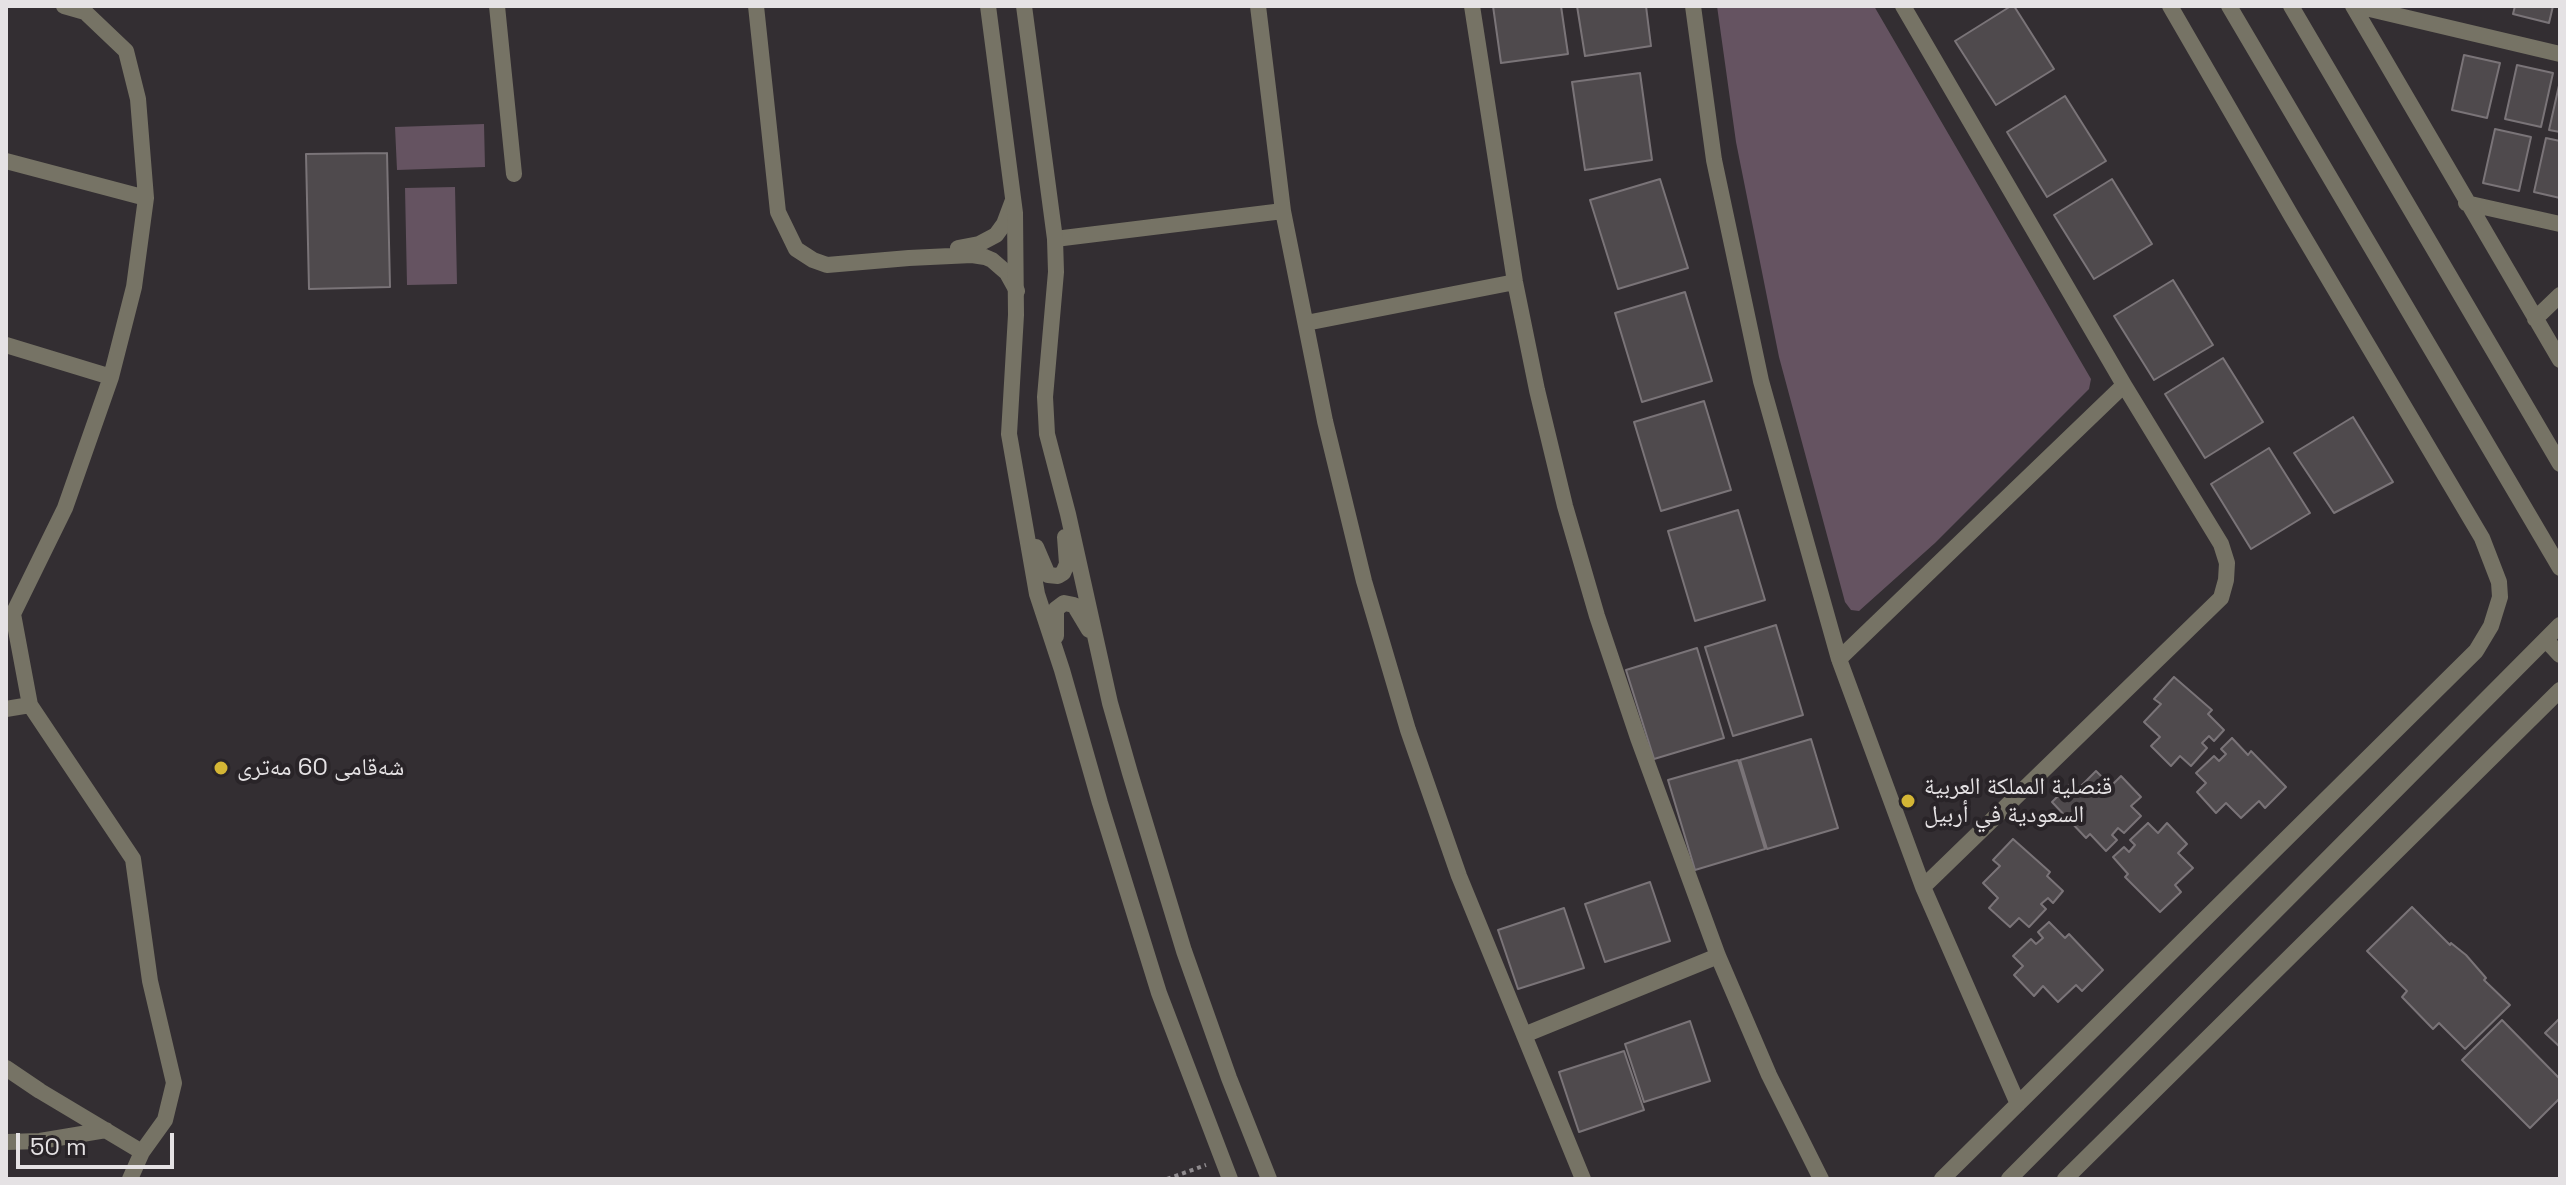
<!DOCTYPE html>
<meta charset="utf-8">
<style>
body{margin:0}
#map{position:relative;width:2566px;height:1185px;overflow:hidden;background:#332e32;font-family:"Space Grotesk",sans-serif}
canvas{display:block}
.frame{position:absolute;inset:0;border:8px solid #e5e2e4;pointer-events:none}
.scale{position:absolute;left:16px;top:1133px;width:158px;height:36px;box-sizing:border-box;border:4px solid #e5e2e4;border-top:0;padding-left:10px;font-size:24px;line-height:28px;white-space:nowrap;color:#e5e2e4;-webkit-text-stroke:6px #292428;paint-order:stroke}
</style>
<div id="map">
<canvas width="2566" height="1185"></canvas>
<div class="frame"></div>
<div class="scale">50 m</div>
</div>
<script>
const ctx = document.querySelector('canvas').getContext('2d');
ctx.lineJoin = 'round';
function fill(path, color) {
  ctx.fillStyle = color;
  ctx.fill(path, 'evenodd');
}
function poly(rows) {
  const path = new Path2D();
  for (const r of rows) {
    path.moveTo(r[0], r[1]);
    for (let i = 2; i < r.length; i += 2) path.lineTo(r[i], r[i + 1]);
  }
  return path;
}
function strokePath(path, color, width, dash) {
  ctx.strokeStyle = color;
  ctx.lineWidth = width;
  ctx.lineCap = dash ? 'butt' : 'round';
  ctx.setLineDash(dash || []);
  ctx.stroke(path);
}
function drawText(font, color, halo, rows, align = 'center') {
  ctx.font = font + ' "Space Grotesk","Noto Naskh Arabic",sans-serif';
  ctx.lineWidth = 8;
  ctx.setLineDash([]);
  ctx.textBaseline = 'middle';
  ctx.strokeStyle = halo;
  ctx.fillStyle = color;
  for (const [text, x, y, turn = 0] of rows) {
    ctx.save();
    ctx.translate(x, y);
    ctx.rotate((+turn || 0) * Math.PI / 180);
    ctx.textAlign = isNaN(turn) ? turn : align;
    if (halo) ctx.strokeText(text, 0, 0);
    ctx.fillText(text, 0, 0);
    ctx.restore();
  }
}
fill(poly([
 [1717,6,1874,6,2091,379,2089,389,1935,543,1859,611,1851,610,1845,602,1779,357,1736,142],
 [484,124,485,167,397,170,395,127],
 [455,187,457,284,407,285,405,188]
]), '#655361');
const building = poly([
 [1493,6,1561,6,1568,54,1501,63,1493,6],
 [1577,6,1646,6,1651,46,1585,56,1577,6],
 [2011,6,2014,6,2054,69,1996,105,1955,41,2011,6],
 [2515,6,2553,6,2549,23,2513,14,2515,6],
 [2464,55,2500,63,2487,118,2452,110,2464,55],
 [2517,65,2553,73,2541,127,2505,119,2517,65],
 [1640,73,1652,160,1585,170,1572,82,1640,73],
 [2560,81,2560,132,2549,130,2560,81],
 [2065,96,2106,161,2047,197,2007,132,2065,96],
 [2495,129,2531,137,2519,191,2483,183,2495,129],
 [2546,138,2560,141,2560,198,2534,192,2546,138],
 [387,153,390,287,309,289,306,154,387,153],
 [1660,179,1688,268,1618,289,1590,200,1660,179],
 [2112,179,2152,244,2094,279,2054,215,2112,179],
 [2173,280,2213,345,2154,380,2114,316,2173,280],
 [1685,292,1712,381,1642,402,1615,313,1685,292],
 [2223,358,2263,422,2205,458,2165,394,2223,358],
 [1704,401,1731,490,1661,511,1634,422,1704,401],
 [2353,417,2393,482,2334,513,2294,453,2353,417],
 [2269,448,2310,513,2251,549,2211,484,2269,448],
 [1738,510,1765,600,1695,621,1668,531,1738,510],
 [1776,625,1803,715,1733,736,1705,647,1776,625],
 [1697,648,1724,738,1654,759,1626,670,1697,648],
 [2174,677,2212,710,2208,714,2224,730,2214,741,2209,736,2202,743,2207,748,2191,766,2180,756,2171,766,2151,746,2160,737,2144,722,2161,704,2154,699,2174,677],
 [2232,738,2248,755,2251,751,2286,787,2265,808,2259,801,2241,818,2226,803,2216,813,2197,792,2206,783,2196,773,2214,756,2219,761,2226,754,2221,749,2232,738],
 [1811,739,1838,828,1767,849,1740,760,1811,739],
 [1738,760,1765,849,1695,870,1668,780,1738,760],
 [2096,771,2111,786,2121,776,2141,797,2131,806,2141,816,2124,833,2118,828,2112,835,2117,840,2106,851,2090,834,2086,838,2052,802,2073,781,2079,788,2096,771],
 [2148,823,2158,833,2167,823,2187,844,2178,853,2193,868,2175,885,2181,892,2160,912,2125,877,2128,874,2113,857,2124,847,2129,852,2135,845,2130,840,2148,823],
 [2013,839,2050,872,2047,876,2063,891,2053,903,2048,898,2041,904,2046,909,2029,927,2019,918,2010,927,1989,908,1998,898,1983,883,2000,866,1993,860,2013,839],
 [1650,882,1670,941,1605,962,1585,904,1650,882],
 [2412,907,2450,945,2451,943,2466,955,2486,978,2484,980,2510,1005,2465,1049,2439,1023,2433,1029,2402,997,2407,991,2367,951,2412,907],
 [1564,908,1584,968,1518,989,1498,930,1564,908],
 [2049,922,2065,938,2069,934,2103,970,2082,991,2076,985,2058,1002,2043,986,2034,996,2014,975,2023,966,2013,956,2031,939,2036,944,2043,938,2038,932,2049,922],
 [2560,1018,2560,1047,2545,1033,2560,1018],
 [2502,1020,2560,1079,2560,1098,2530,1128,2462,1060,2502,1020],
 [1690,1021,1710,1081,1644,1102,1625,1044,1690,1021],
 [1624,1051,1644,1110,1579,1132,1559,1072,1624,1051]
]);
fill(building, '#4f4a4d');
strokePath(building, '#7a7478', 2);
strokePath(poly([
 [1167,1179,1206,1165]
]), '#8f8b8e', 4, [4, 4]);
strokePath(poly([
 [64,6,85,12,126,51,138,99,146,198,134,287,111,377,65,508,13,614,30,705,133,859,150,981,174,1083,165,1120,142,1152,130,1179],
 [497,6,514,174],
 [756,6,778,212,796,249,813,260,827,265,909,258,972,255,985,257,992,260,1007,273,1017,291],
 [1258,6,1283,211,1325,421,1364,581,1408,730,1459,876,1583,1179],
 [1472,6,1515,282,1537,390,1565,506,1597,616,1638,738,1718,956,1769,1075,1821,1179],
 [1693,6,1714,160,1761,381,1839,659,1923,887,2018,1104],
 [1903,6,2124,385,2221,544,2227,563,2226,580,2221,598,1923,887],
 [2353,6,2560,360],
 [2357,6,2560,54],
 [6,161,146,198],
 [2466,203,2560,224],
 [1055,239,1283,211],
 [958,248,979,244,996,235,1004,224,1013,200],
 [2535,319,2560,295],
 [1306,323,1515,282],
 [6,345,111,377],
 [1839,659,2124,385],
 [6,709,30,705],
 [1524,1035,1718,956],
 [6,1068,40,1091,142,1152],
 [6,1142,40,1141,106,1130],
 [1942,1179,2476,651,2491,626,2500,597,2499,582,2482,538,2292,217,2170,6]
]), '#767365', 16);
strokePath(poly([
 [988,6,1015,213,1016,315,1009,434,1037,594,1062,670,1100,803,1159,993,1230,1179],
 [1024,6,1055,239,1056,272,1045,397,1047,434,1068,514,1110,703,1130,773,1184,951,1229,1078,1269,1179],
 [2229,6,2560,568],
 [2291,6,2560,464],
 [1036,547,1048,575,1058,576,1063,573,1067,564,1065,537],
 [1056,636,1056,609,1064,603,1074,605,1089,630],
 [2547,641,2560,655],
 [2009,1179,2560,625],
 [2065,1179,2560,690]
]), '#767365', 16);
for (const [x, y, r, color] of [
 [221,768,8,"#d4b635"],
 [1908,801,8,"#d4b635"]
]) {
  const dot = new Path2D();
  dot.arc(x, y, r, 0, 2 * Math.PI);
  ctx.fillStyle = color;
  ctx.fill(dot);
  strokePath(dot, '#292428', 3);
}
drawText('24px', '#e5e2e4', '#292428', [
 ["شەقامی 60 مەتری",237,768],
 ["قنصلية المملكة العربية",1924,787],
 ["السعودية في أربيل",1924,815]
], 'left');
</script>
